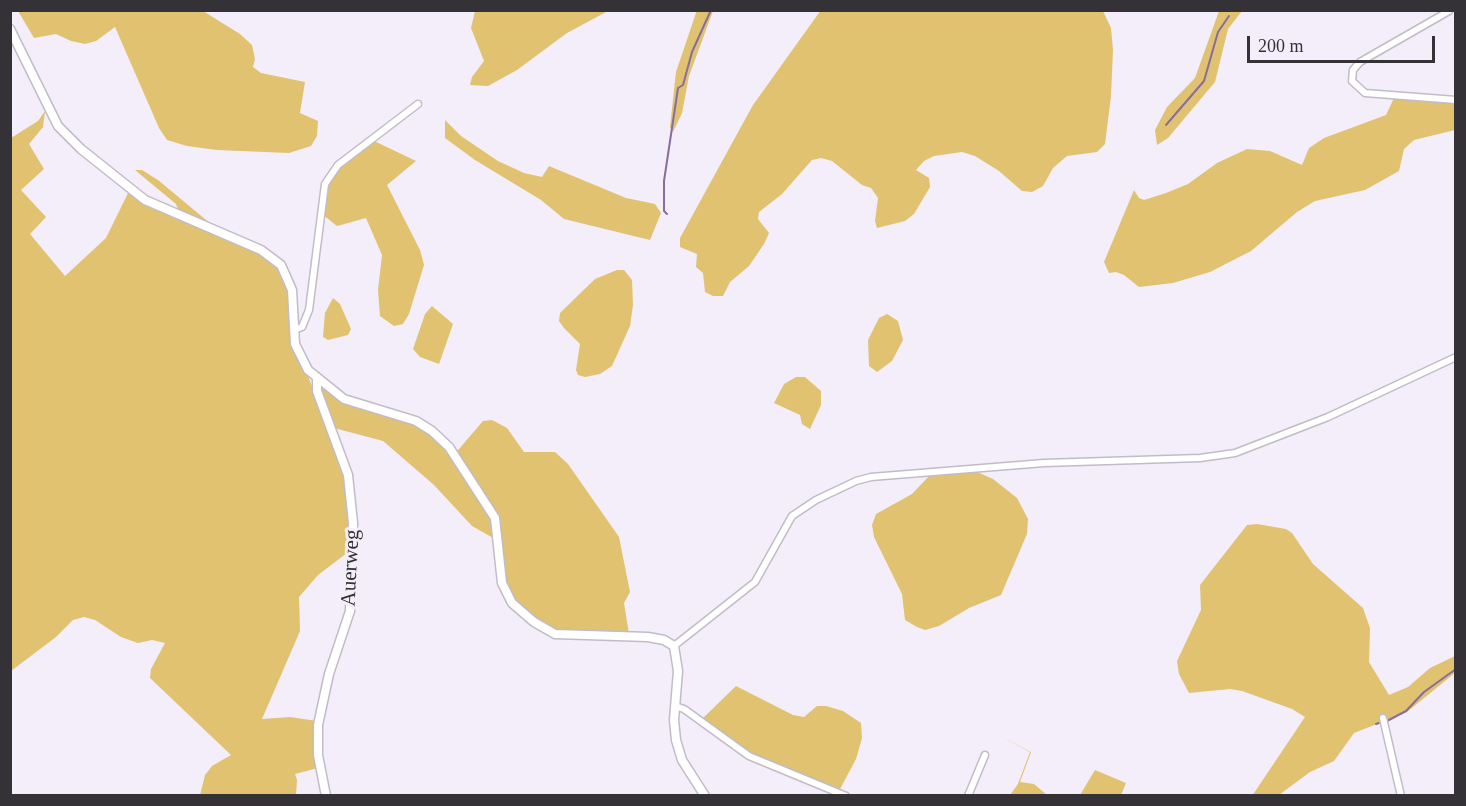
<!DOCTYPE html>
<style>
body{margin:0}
#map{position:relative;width:1466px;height:806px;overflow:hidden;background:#f3eef9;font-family:"Times New Roman",serif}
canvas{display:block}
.frame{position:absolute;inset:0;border:12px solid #343236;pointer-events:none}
.scale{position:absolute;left:1247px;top:36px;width:188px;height:27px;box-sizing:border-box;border:3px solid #343236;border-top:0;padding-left:8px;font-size:18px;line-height:21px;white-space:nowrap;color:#343236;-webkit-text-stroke:4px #f3eef9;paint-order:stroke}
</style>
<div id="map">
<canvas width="1466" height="806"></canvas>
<div class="frame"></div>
<div class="scale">200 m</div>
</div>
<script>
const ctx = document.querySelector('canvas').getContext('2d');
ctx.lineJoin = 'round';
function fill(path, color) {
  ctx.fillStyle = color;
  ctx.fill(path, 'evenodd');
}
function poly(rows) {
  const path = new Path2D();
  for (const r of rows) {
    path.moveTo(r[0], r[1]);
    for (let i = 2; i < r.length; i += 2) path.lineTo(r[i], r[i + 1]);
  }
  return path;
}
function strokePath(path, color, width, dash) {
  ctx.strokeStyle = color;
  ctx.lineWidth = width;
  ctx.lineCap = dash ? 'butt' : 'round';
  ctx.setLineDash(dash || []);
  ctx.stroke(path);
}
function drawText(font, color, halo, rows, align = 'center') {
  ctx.font = font + ' "Times New Roman",serif';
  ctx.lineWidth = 6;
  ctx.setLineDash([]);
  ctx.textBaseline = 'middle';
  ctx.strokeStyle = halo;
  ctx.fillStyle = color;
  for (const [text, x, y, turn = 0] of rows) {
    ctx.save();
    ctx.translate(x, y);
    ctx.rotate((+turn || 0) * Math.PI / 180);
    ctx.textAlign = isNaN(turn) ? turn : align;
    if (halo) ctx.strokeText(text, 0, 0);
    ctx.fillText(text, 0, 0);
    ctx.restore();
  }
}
fill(poly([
 [697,10,713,11,689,76,682,113,673,132,670,127,676,72],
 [821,10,1103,11,1111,28,1113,50,1111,96,1105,144,1097,152,1067,156,1053,168,1043,186,1032,192,1022,191,999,171,975,156,962,152,934,156,924,161,916,170,929,178,930,187,914,214,905,221,877,228,875,221,878,198,871,188,862,185,832,161,821,158,812,160,782,194,759,212,758,219,769,233,764,244,749,266,730,282,723,296,713,296,705,292,703,273,696,267,697,254,680,247,680,238,753,105],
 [18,11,203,11,240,34,252,45,255,59,253,67,261,73,305,82,300,113,318,121,317,136,311,146,289,153,217,150,187,146,167,140,159,128,115,27,96,41,85,44,71,41,56,34,34,38],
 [475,11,475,10,608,11,567,33,517,70,488,86,470,85,472,77,484,61,471,28],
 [1219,11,1242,11,1228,29,1215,82,1168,138,1157,145,1155,130,1167,107,1195,78],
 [1394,98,1455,103,1455,130,1414,140,1404,149,1399,171,1365,190,1315,201,1297,212,1251,251,1210,272,1173,283,1139,287,1124,275,1116,272,1109,273,1104,262,1134,190,1139,198,1144,200,1166,193,1188,184,1217,163,1247,149,1270,151,1302,165,1309,148,1324,138,1386,115],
 [45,111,43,127,29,144,44,169,21,190,46,217,30,234,65,276,106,238,129,191,160,211,260,253,280,267,289,287,298,359,308,376,347,480,351,550,318,575,299,597,300,631,262,719,290,717,317,721,318,768,295,774,297,780,296,795,200,795,205,775,212,766,231,755,150,678,151,669,165,643,152,640,138,643,121,637,95,620,84,617,73,620,56,637,11,671,11,138,38,121],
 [445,120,461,136,498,161,524,173,542,177,549,166,626,198,655,204,661,213,650,240,564,219,541,200,475,160,445,138],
 [372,140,416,161,387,185,420,250,424,265,409,314,403,324,394,326,380,316,378,290,382,255,366,218,337,226,322,214,328,183,341,165],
 [135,170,142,170,158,180,217,229,180,214,176,204],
 [617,270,624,270,632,280,633,305,630,326,612,366,600,374,585,377,578,375,576,370,580,344,564,328,559,321,560,313,595,279],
 [333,298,340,304,351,329,348,335,328,340,323,337,325,313],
 [432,306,453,324,439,364,420,357,413,349,425,314],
 [887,314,898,321,903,340,892,361,877,372,869,366,868,340,879,318],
 [796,377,805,377,821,391,821,405,810,429,802,424,800,415,774,403,784,384],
 [322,388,427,430,453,456,483,421,492,420,507,428,524,452,555,452,568,464,619,537,630,592,624,603,629,634,554,630,523,610,506,590,502,543,472,526,434,485,383,441,334,428,320,390],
 [975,471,993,479,1017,498,1028,519,1027,534,1001,595,969,608,939,626,925,630,917,627,905,620,902,594,874,537,872,525,876,514,912,494,930,475],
 [1257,524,1286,529,1292,533,1313,564,1363,608,1370,628,1369,662,1389,695,1408,687,1430,668,1455,656,1456,672,1407,712,1354,733,1334,761,1310,772,1279,795,1252,796,1305,717,1292,709,1242,691,1230,689,1189,693,1179,674,1177,661,1201,610,1200,585,1247,525],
 [736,686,793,715,804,717,817,706,826,706,843,711,861,723,862,738,856,759,839,791,747,753,701,720],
 [1000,736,1031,752,1020,782,1034,784,1047,795,1010,795,1018,784,1030,752],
 [1095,770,1126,783,1121,795,1080,795]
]), '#e0c271');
strokePath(poly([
 [1166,125,1204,81,1218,32,1229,16],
 [667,214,664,211,664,181,678,88,683,85,692,52,711,10],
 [1387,721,1406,711,1424,692,1456,669],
 [1376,724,1379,723]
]), '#876da0', 2);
const street = poly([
 [1449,11,1360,62,1353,70,1352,81,1365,93,1456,100],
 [294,330,302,327,309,310,325,184,338,165,418,104],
 [674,646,755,582,792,516,816,500,856,481,871,477,1044,463,1200,458,1235,453,1328,417,1456,357],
 [675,706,684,709,749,756,846,796],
 [1383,718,1401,796],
 [968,796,985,755]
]);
const secondary = poly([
 [10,29,58,126,81,149,145,200,261,250,281,265,292,290,295,344,308,370,344,399,416,421,432,431,449,447,495,518,502,583,512,603,534,622,555,634,648,637,664,640,674,646,678,671,674,720,676,740,682,760,705,796],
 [317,378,317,391,348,475,353,523,350,611,329,674,318,725,318,755,326,796]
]);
strokePath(street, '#c1bcc7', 9);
strokePath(secondary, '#c1bcc7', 11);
strokePath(street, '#fff', 6);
strokePath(secondary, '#fff', 8);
drawText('21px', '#343236', '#f3eef9', [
 ["Auerweg",351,568,-87]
]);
</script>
